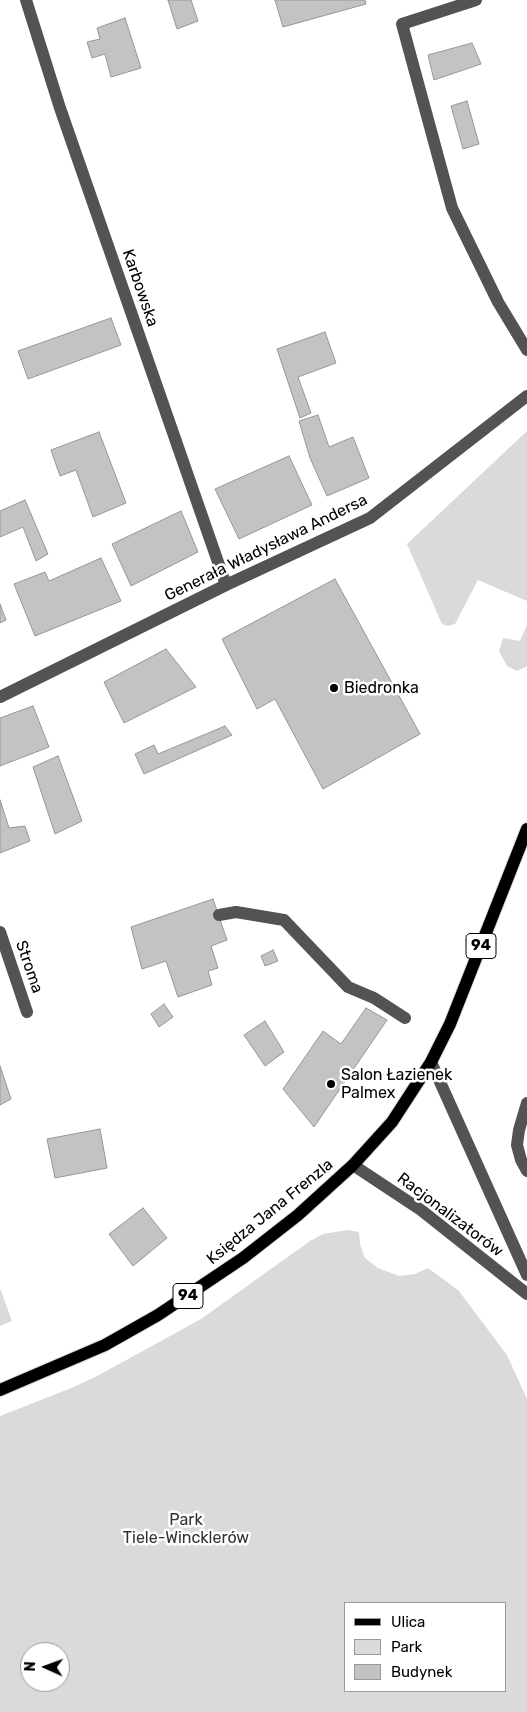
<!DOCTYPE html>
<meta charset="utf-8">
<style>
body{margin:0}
#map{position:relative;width:527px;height:1712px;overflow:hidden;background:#fff;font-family:Rubik,sans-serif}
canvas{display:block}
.legend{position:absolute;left:344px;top:1602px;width:162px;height:90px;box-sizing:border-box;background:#fff;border:1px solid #999;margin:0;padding:6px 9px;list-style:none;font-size:15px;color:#000}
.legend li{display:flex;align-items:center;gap:10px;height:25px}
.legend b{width:25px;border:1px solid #999}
.north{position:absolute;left:20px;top:1642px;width:50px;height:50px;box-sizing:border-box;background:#fff;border:1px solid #999;border-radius:50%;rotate:272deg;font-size:14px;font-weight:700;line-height:20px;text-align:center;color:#000}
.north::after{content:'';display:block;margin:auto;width:18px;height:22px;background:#000;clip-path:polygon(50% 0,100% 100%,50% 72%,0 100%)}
</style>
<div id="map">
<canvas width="527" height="1712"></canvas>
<ul class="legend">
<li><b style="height:6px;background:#000"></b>Ulica</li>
<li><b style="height:14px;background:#dadada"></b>Park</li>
<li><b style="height:14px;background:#c3c3c3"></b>Budynek</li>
</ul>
<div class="north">N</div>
</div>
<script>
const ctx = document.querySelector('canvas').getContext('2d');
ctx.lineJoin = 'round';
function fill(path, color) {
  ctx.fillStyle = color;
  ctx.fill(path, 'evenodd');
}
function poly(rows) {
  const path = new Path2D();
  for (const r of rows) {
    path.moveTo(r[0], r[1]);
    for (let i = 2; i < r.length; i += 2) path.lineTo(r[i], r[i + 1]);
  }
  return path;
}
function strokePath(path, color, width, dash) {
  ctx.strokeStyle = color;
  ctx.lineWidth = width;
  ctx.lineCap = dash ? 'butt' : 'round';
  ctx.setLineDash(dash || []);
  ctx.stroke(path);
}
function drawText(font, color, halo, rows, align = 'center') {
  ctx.font = font + ' Rubik,sans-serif';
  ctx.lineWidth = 5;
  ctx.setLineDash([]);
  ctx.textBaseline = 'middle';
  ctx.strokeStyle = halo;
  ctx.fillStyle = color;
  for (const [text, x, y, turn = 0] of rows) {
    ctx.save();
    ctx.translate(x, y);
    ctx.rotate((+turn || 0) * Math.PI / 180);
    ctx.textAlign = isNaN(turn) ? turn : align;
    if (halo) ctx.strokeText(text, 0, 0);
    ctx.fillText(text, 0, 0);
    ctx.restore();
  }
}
fill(poly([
 [527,431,527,601,478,580,455,624,448,626,444,625,441,622,407,544],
 [527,625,527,666,517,671,507,666,499,651,503,638,520,641],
 [347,1230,359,1232,360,1244,365,1258,378,1268,399,1276,415,1274,428,1268,459,1291,507,1355,527,1399,527,1712,0,1712,0,1416,74,1387,99,1375,201,1319,310,1241,323,1234],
 [346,1603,506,1603,506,1691,346,1691],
 [30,1652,60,1652,60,1682,30,1682],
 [0,1288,12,1321,0,1326]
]), '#dadada');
const building = poly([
 [168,0,191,0,198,21,177,29,168,0],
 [275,0,365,0,366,4,283,27,275,0],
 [125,18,141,68,111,77,105,54,92,58,87,42,100,39,97,28,125,18],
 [472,43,481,64,434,80,428,55,472,43],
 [467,101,479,144,463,149,451,106,467,101],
 [111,318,121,345,28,379,18,351,111,318],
 [325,332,336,363,298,377,311,413,300,418,277,349,325,332],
 [318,415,329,447,353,437,369,478,327,496,310,458,299,421,318,415],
 [99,432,126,503,93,517,76,470,60,476,51,450,99,432],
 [289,456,312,505,239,539,215,489,289,456],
 [25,500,48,554,36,561,23,527,0,537,0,511,25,500],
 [181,511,198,552,131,586,112,544,181,511],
 [101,558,121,601,35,636,14,584,45,572,49,581,101,558],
 [335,579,420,734,323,789,275,699,257,709,222,639,335,579],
 [0,604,6,620,0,623,0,604],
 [166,649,196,687,124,723,104,682,166,649],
 [33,706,49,747,0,766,0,718,33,706],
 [225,726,232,735,144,774,135,754,154,745,158,754,225,726],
 [58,756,82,821,55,834,33,767,58,756],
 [0,800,9,828,25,826,30,841,0,853,0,800],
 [213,899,227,940,211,946,218,968,208,971,212,985,178,997,166,961,142,969,131,927,213,899],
 [273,950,278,961,265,966,261,956,273,950],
 [164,1004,173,1017,159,1027,151,1014,164,1004],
 [366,1008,387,1020,314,1127,283,1089,323,1031,341,1044,366,1008],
 [265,1021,284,1052,265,1066,244,1035,265,1021],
 [0,1066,11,1099,0,1105,0,1066],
 [100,1129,107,1168,55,1178,47,1139,100,1129],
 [143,1208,167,1238,133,1266,109,1234,143,1208]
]);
fill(building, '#c3c3c3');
strokePath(building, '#979797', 1);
const major = poly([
 [0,1390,105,1345,158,1315,243,1258,298,1215,353,1165,392,1122,431,1062,450,1024,527,829]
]);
strokePath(major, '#dbdbdb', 14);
strokePath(poly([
 [26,0,60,108,226,585],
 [476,0,402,24,452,208,498,302,527,350],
 [0,697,226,585,370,518,527,396],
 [219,915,236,912,284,920,348,987,374,998,405,1018],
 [0,932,27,1012],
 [431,1062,527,1275],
 [527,1103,519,1130,517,1145,521,1160,527,1171],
 [353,1165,421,1210,527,1294]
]), '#535353', 12);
strokePath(major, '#000', 12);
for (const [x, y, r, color] of [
 [334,688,5,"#000"],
 [331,1084,5,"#000"]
]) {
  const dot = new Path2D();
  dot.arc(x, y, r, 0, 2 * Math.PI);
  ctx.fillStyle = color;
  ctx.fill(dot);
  strokePath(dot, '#fff', 2);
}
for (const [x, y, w] of [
 [481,946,30],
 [188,1296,30]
]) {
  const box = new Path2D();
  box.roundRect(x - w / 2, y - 12.5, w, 25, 4);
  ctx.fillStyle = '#fff';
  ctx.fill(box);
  strokePath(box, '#000', 1);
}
drawText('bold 15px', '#000', null, [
 ["94",481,946],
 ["94",188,1296]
]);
drawText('16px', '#000', '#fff', [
 ["Karbowska",140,288,71],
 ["Generała Władysława Andersa",266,548,-26],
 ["Stroma",29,967,71],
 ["Księdza Jana Frenzla",270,1212,-39],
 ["Racjonalizatorów",450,1215,37]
]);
drawText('16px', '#000', '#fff', [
 ["Biedronka",344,688],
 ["Salon Łazienek",341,1075],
 ["Palmex",341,1093]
], 'left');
drawText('16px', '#313131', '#fff', [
 ["Park",186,1520],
 ["Tiele-Wincklerów",186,1538]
]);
</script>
